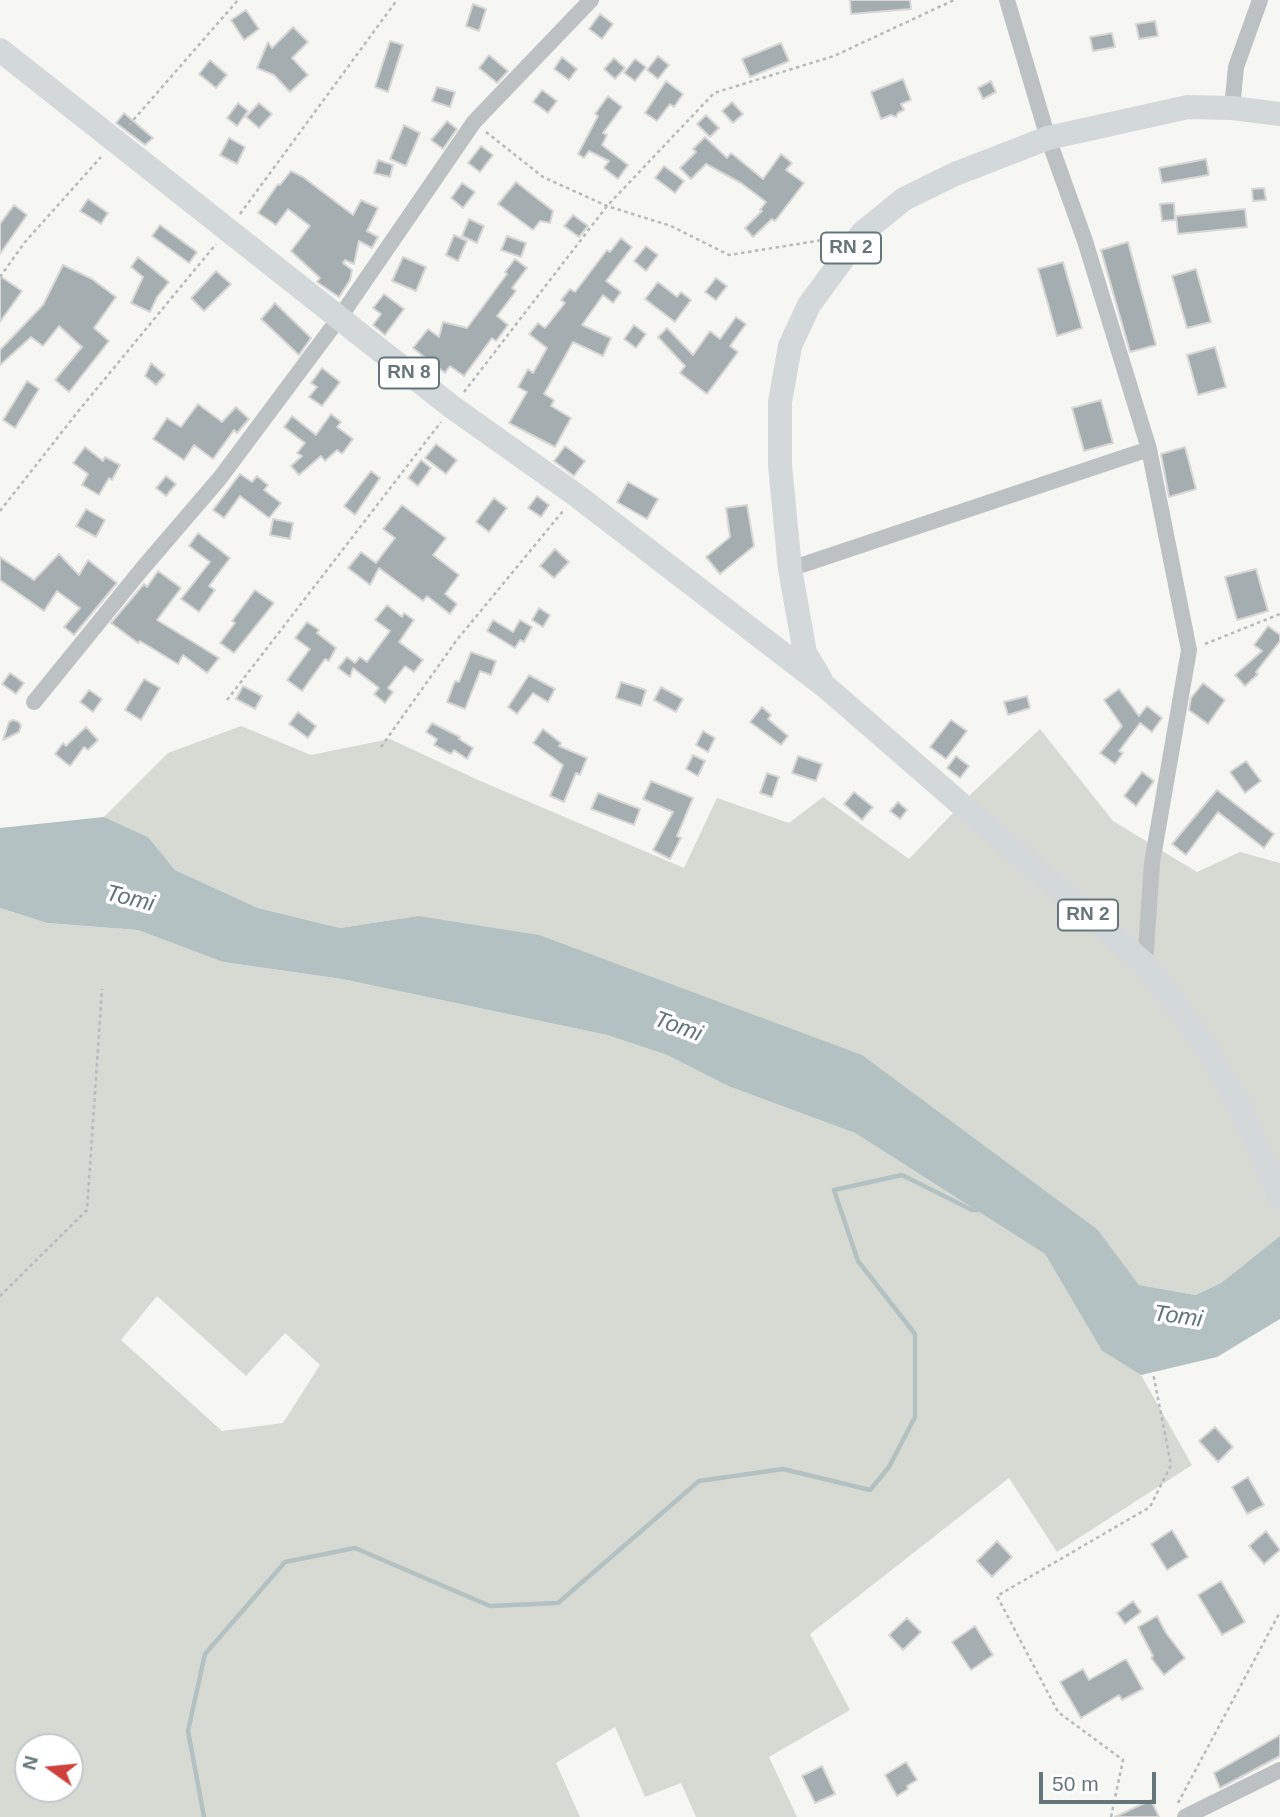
<!DOCTYPE html>
<style>
body{margin:0}
#map{position:relative;width:1280px;height:1817px;overflow:hidden;background:#f6f6f3;font-family:Arial,sans-serif}
canvas{display:block}
.north{position:absolute;left:14px;top:1733px;width:70px;height:70px;box-sizing:border-box;background:#fff;border:2px solid #c1c8ca;border-radius:50%;rotate:285deg;font-size:19px;font-weight:700;line-height:28px;text-align:center;color:#65767b}
.north::after{content:'';display:block;margin:auto;width:24px;height:32px;background:#cf413b;clip-path:polygon(50% 0,100% 100%,50% 72%,0 100%)}
.scale{position:absolute;left:1039px;top:1772px;width:117px;height:32px;box-sizing:border-box;border:4px solid #65767b;border-top:0;padding-left:9px;font-size:21px;line-height:24px;white-space:nowrap;color:#65767b;-webkit-text-stroke:5px #fff;paint-order:stroke}
</style>
<div id="map">
<canvas width="1280" height="1817"></canvas>
<div class="north">N</div>
<div class="scale">50 m</div>
</div>
<script>
const ctx = document.querySelector('canvas').getContext('2d');
ctx.lineJoin = 'round';
function fill(path, color) {
  ctx.fillStyle = color;
  ctx.fill(path, 'evenodd');
}
function poly(rows) {
  const path = new Path2D();
  for (const r of rows) {
    path.moveTo(r[0], r[1]);
    for (let i = 2; i < r.length; i += 2) path.lineTo(r[i], r[i + 1]);
  }
  return path;
}
function strokePath(path, color, width, dash) {
  ctx.strokeStyle = color;
  ctx.lineWidth = width;
  ctx.lineCap = dash ? 'butt' : 'round';
  ctx.setLineDash(dash || []);
  ctx.stroke(path);
}
function drawText(font, color, halo, rows, align = 'center') {
  ctx.font = font + ' Arial,sans-serif';
  ctx.lineWidth = 7;
  ctx.setLineDash([]);
  ctx.textBaseline = 'middle';
  ctx.strokeStyle = halo;
  ctx.fillStyle = color;
  for (const [text, x, y, turn = 0] of rows) {
    ctx.save();
    ctx.translate(x, y);
    ctx.rotate((+turn || 0) * Math.PI / 180);
    ctx.textAlign = isNaN(turn) ? turn : align;
    if (halo) ctx.strokeText(text, 0, 0);
    ctx.fillText(text, 0, 0);
    ctx.restore();
  }
}
fill(poly([
 [241,726,311,755,390,739,478,780,684,868,717,798,789,823,823,797,909,859,973,792,1040,729,1113,821,1197,872,1240,852,1280,863,1280,1236,1221,1283,1194,1295,1139,1285,1098,1230,418,916,340,928,258,908,175,870,148,837,104,817,168,753],
 [0,908,47,923,138,930,223,962,342,979,607,1035,667,1055,728,1086,855,1133,1045,1254,1102,1351,1141,1375,1192,1465,1057,1552,1009,1478,810,1634,850,1710,769,1757,797,1817,696,1817,681,1783,645,1797,615,1727,556,1763,580,1817,0,1817],
 [157,1296,246,1376,285,1333,320,1365,283,1423,222,1431,121,1340],
 [28,1747,70,1747,70,1789,28,1789]
]), '#d7dad3');
fill(poly([
 [104,817,148,837,175,870,258,908,340,928,418,916,539,935,862,1055,1098,1230,1139,1285,1195,1295,1221,1283,1280,1236,1280,1319,1217,1357,1141,1375,1102,1351,1045,1254,855,1133,728,1086,667,1055,607,1035,342,979,223,962,138,930,47,923,0,908,0,828]
]), '#b3c1c2');
strokePath(poly([
 [204,1817,188,1731,205,1654,285,1562,355,1548,490,1606,558,1603,699,1481,783,1469,870,1490,889,1467,915,1417,915,1334,858,1261,834,1190,902,1175,972,1210,979,1210]
]), '#b3c1c2', 4.5);
const building = poly([
 [850,0,910,0,911,9,851,14,850,0],
 [473,4,486,9,479,31,466,26,473,4],
 [246,10,259,29,244,40,231,20,246,10],
 [600,14,613,24,602,39,589,29,600,14],
 [1155,21,1158,36,1139,39,1136,24,1155,21],
 [293,27,308,42,292,58,308,75,290,92,274,75,257,68,268,42,272,48,293,27],
 [1112,33,1115,47,1093,51,1090,37,1112,33],
 [390,41,403,45,388,92,375,87,390,41],
 [781,43,789,61,750,77,742,59,781,43],
 [489,55,508,71,497,83,479,68,489,55],
 [658,56,669,65,658,79,647,70,658,56],
 [562,57,577,69,569,80,554,69,562,57],
 [614,58,625,68,615,79,604,69,614,58],
 [635,59,646,67,635,81,624,73,635,59],
 [210,60,227,75,216,88,199,74,210,60],
 [903,79,911,100,901,104,904,110,898,113,896,117,891,115,881,119,871,92,903,79],
 [666,81,683,94,674,107,670,104,657,121,645,113,666,81],
 [991,81,996,92,983,99,978,88,991,81],
 [437,87,455,92,450,107,432,101,437,87],
 [542,90,557,101,548,113,533,102,542,90],
 [608,96,622,107,603,133,607,135,602,145,628,165,618,179,604,168,609,161,589,151,584,158,578,154,598,116,595,114,608,96],
 [732,102,743,114,733,123,722,111,732,102],
 [238,103,248,111,237,126,227,118,238,103],
 [259,103,272,114,259,128,246,117,259,103],
 [124,113,153,138,145,145,116,123,124,113],
 [706,115,719,128,710,137,697,124,706,115],
 [447,121,457,129,443,149,431,140,447,121],
 [404,125,420,133,406,166,390,159,404,125],
 [705,137,727,158,731,153,763,179,781,154,792,163,786,170,804,183,775,221,772,219,753,237,745,228,762,211,760,210,766,202,741,183,706,164,691,179,680,168,696,152,693,149,705,137],
 [229,138,245,147,237,164,220,155,229,138],
 [481,146,493,155,480,172,468,163,481,146],
 [1206,159,1209,175,1162,183,1159,168,1206,159],
 [378,160,393,165,390,177,374,173,378,160],
 [664,166,684,181,675,193,655,178,664,166],
 [291,171,303,177,353,215,361,200,378,208,367,231,378,237,372,248,359,241,354,264,345,260,343,263,352,270,350,280,339,297,317,282,320,278,291,251,310,226,288,209,276,225,258,213,278,184,280,185,291,171],
 [516,182,553,211,550,223,540,221,533,230,498,204,516,182],
 [462,183,475,192,463,208,451,198,462,183],
 [1264,188,1266,200,1253,201,1252,189,1264,188],
 [88,199,108,213,101,224,80,211,88,199],
 [1174,203,1175,220,1162,221,1160,204,1174,203],
 [14,205,27,215,0,254,0,224,14,205],
 [1245,209,1247,227,1178,234,1176,216,1245,209],
 [573,215,588,226,579,237,564,226,573,215],
 [469,219,484,226,477,243,462,236,469,219],
 [160,225,197,252,189,263,152,236,160,225],
 [454,235,467,241,458,261,446,255,454,235],
 [507,236,526,243,521,257,501,250,507,236],
 [621,238,632,247,606,281,621,292,613,303,603,295,582,325,611,338,603,356,573,342,544,394,554,400,551,406,571,418,555,447,509,423,527,392,518,387,528,369,533,373,547,348,529,334,538,323,545,328,565,303,561,300,570,289,575,292,607,250,610,252,621,238],
 [1128,242,1156,345,1130,352,1101,250,1128,242],
 [646,246,658,255,646,271,634,261,646,246],
 [138,257,169,282,157,297,150,312,131,303,143,277,131,267,138,257],
 [403,257,426,267,416,291,392,281,403,257],
 [515,259,527,268,512,288,516,291,497,316,508,325,496,341,492,338,464,376,450,366,445,373,413,348,428,329,439,337,443,322,467,328,507,274,505,272,515,259],
 [1063,262,1082,328,1057,336,1038,269,1063,262],
 [63,265,92,279,116,297,94,328,109,341,69,392,55,380,82,347,59,326,43,346,31,337,0,365,0,350,43,305,63,265],
 [1196,269,1211,322,1187,328,1172,276,1196,269],
 [216,271,231,284,204,311,191,298,216,271],
 [0,276,22,291,0,322,0,276],
 [716,278,727,286,716,300,705,292,716,278],
 [658,282,677,297,681,292,691,300,675,322,645,299,658,282],
 [384,294,404,309,385,335,373,325,381,314,373,308,384,294],
 [275,303,311,338,299,355,261,319,275,303],
 [736,317,746,324,730,346,738,352,707,394,680,373,685,366,658,337,667,328,693,355,710,331,720,339,736,317],
 [634,325,646,334,636,348,624,339,634,325],
 [1215,347,1226,387,1198,395,1187,355,1215,347],
 [151,363,165,375,156,385,145,376,151,363],
 [322,368,340,382,322,406,309,397,317,387,311,383,322,368],
 [27,381,39,389,15,428,3,420,27,381],
 [1101,400,1113,443,1084,451,1072,408,1101,400],
 [198,404,222,422,236,407,249,419,237,433,234,430,213,459,194,445,184,460,153,439,167,418,181,427,198,404],
 [331,414,341,422,337,427,353,439,342,454,337,450,325,461,321,456,299,475,291,466,302,456,297,453,305,443,284,427,292,416,316,435,331,414],
 [436,444,457,460,446,474,425,458,436,444],
 [565,446,585,461,574,476,554,461,565,446],
 [85,447,103,461,105,457,120,465,112,480,109,478,99,495,82,485,88,474,73,463,85,447],
 [1185,447,1196,489,1169,497,1161,454,1185,447],
 [421,460,431,468,418,486,408,478,421,460],
 [371,471,380,478,355,515,344,506,371,471],
 [240,474,252,482,257,476,268,485,264,490,281,503,269,518,240,496,224,518,213,510,240,474],
 [166,476,176,484,166,496,156,488,166,476],
 [628,482,658,499,647,519,617,502,628,482],
 [537,496,549,505,541,517,528,508,537,496],
 [494,498,507,508,489,532,476,522,494,498],
 [402,505,446,538,433,555,459,575,445,594,457,604,450,614,427,596,423,601,379,568,370,585,348,568,361,552,376,563,395,538,383,529,402,505],
 [747,505,754,546,720,574,706,557,730,537,726,508,747,505],
 [86,509,105,520,96,537,76,526,86,509],
 [273,519,293,523,290,539,270,535,273,519],
 [198,533,230,558,209,586,215,590,199,612,181,599,210,562,189,546,198,533],
 [555,549,569,562,554,578,540,566,555,549],
 [59,554,79,575,88,560,117,583,74,635,64,627,80,608,57,591,44,611,0,580,0,557,34,580,59,554],
 [1256,569,1268,611,1237,620,1225,577,1256,569],
 [158,571,181,588,157,620,219,658,207,673,183,655,178,664,140,641,138,643,111,623,144,584,147,587,158,571],
 [255,590,274,603,234,653,220,643,235,623,232,621,255,590],
 [387,605,402,617,404,613,414,620,399,642,423,660,414,672,405,666,388,688,393,692,385,703,374,694,379,688,353,668,350,677,338,668,347,657,355,663,360,657,367,662,390,631,375,620,387,605],
 [539,608,550,615,543,627,532,620,539,608],
 [493,620,513,632,520,620,532,627,524,642,520,640,515,648,487,631,493,620],
 [307,622,319,630,317,633,336,648,329,661,325,659,302,691,287,680,310,649,295,638,307,622],
 [1268,626,1280,635,1280,641,1256,672,1258,674,1245,686,1235,675,1262,651,1254,645,1268,626],
 [471,652,496,661,491,675,480,671,465,709,447,702,455,681,459,682,471,652],
 [10,673,24,683,16,694,2,684,10,673],
 [529,675,555,689,548,702,533,693,517,714,508,707,529,675],
 [144,679,160,688,141,720,125,710,144,679],
 [621,682,646,690,641,706,616,698,621,682],
 [1203,683,1225,700,1208,724,1189,710,1191,698,1203,683],
 [243,686,262,696,255,709,236,699,243,686],
 [661,687,683,699,676,712,654,700,661,687],
 [1119,689,1139,716,1147,706,1162,718,1152,732,1140,723,1119,751,1123,753,1115,764,1100,753,1122,726,1104,700,1119,689],
 [89,690,102,699,93,712,80,702,89,690],
 [1027,696,1030,708,1008,715,1004,702,1027,696],
 [762,707,771,715,768,719,788,736,781,745,750,722,762,707],
 [298,712,316,726,308,738,289,724,298,712],
 [13,720,19,722,21,726,19,732,3,740,9,722,13,720],
 [951,720,967,731,946,759,930,747,951,720],
 [432,723,460,737,459,739,473,748,467,759,454,750,451,754,434,745,437,739,426,732,432,723],
 [86,727,98,740,88,750,84,747,70,766,55,754,63,743,66,746,86,727],
 [543,729,561,743,559,746,587,758,580,775,576,773,564,802,550,796,563,765,533,743,543,729],
 [703,731,715,738,708,752,696,745,703,731],
 [693,755,705,761,698,776,686,769,693,755],
 [798,756,822,764,816,781,792,773,798,756],
 [956,756,969,766,960,778,947,768,956,756],
 [1246,761,1261,781,1245,793,1230,772,1246,761],
 [1142,772,1154,781,1136,806,1124,796,1142,772],
 [767,773,779,777,772,797,760,793,767,773],
 [651,781,693,798,677,836,681,838,670,859,653,850,673,812,643,799,651,781],
 [1217,790,1274,834,1264,848,1218,812,1186,855,1172,844,1217,790],
 [854,792,873,807,862,820,844,804,854,792],
 [598,793,640,809,634,825,591,809,598,793],
 [898,802,907,810,900,819,890,811,898,802],
 [1215,1427,1233,1447,1218,1462,1199,1441,1215,1427],
 [1248,1477,1264,1505,1247,1514,1232,1487,1248,1477],
 [1172,1530,1188,1557,1167,1570,1151,1544,1172,1530],
 [1266,1531,1280,1550,1264,1564,1249,1546,1266,1531],
 [997,1541,1012,1557,992,1577,977,1561,997,1541],
 [1221,1581,1245,1622,1222,1635,1198,1595,1221,1581],
 [1133,1601,1141,1612,1125,1624,1117,1613,1133,1601],
 [1157,1616,1166,1633,1185,1658,1164,1675,1151,1658,1153,1656,1138,1627,1157,1616],
 [907,1618,921,1632,903,1650,889,1635,907,1618],
 [975,1626,993,1655,971,1670,952,1642,975,1626],
 [1126,1659,1143,1689,1122,1700,1119,1695,1081,1718,1060,1682,1083,1669,1089,1680,1126,1659],
 [1280,1735,1280,1756,1220,1788,1214,1773,1280,1735],
 [906,1762,917,1780,907,1786,908,1789,897,1796,885,1775,906,1762],
 [822,1766,835,1794,815,1803,802,1776,822,1766],
 [1151,1800,1159,1817,1115,1817,1151,1800]
]);
fill(building, '#a4adb0');
strokePath(building, '#d8d7d6', 2);
strokePath(poly([
 [129,125,238,0],
 [486,132,543,177,607,206,671,226,729,255,835,238],
 [240,214,397,0],
 [0,277,25,242,101,157],
 [464,392,607,206,714,93,834,56,954,0],
 [0,511,80,409,216,244],
 [1205,644,1280,614],
 [227,700,441,422],
 [381,747,456,641,563,511],
 [0,1296,87,1210,102,989],
 [1178,1803,1280,1612],
 [1111,1817,1123,1760,1058,1712,997,1596,1150,1507,1171,1465,1153,1373]
]), '#b6babc', 2.5, [3.5, 3.5]);
strokePath(poly([
 [1007,0,1048,138,1085,241,1149,449,1189,650,1152,863,1145,964],
 [1232,108,1236,67,1260,0],
 [790,569,1149,449],
 [34,702,142,569,220,478,340,317,474,122,591,0],
 [1185,1817,1280,1770]
]), '#bcc1c3', 16);
strokePath(poly([
 [0,50,452,407,576,495,826,687,1145,964,1201,1039,1240,1107,1280,1198],
 [820,678,805,653,790,569,780,465,780,402,790,346,809,305,862,233,904,199,955,174,1048,138,1188,107,1232,108,1280,114]
]), '#d3d8da', 24);
for (const [x, y, w] of [
 [851,248,60],
 [409,373,60],
 [1088,915,60]
]) {
  const box = new Path2D();
  box.roundRect(x - w / 2, y - 15.5, w, 31, 5);
  ctx.fillStyle = '#fff';
  ctx.fill(box);
  strokePath(box, '#65767b', 2);
}
drawText('bold 19px', '#65767b', null, [
 ["RN 2",851,248],
 ["RN 8",409,373],
 ["RN 2",1088,915]
]);
drawText('italic 23px', '#5f7576', '#fff', [
 ["Tomi",130,899,14],
 ["Tomi",678,1027,20],
 ["Tomi",1178,1317,8]
]);
</script>
